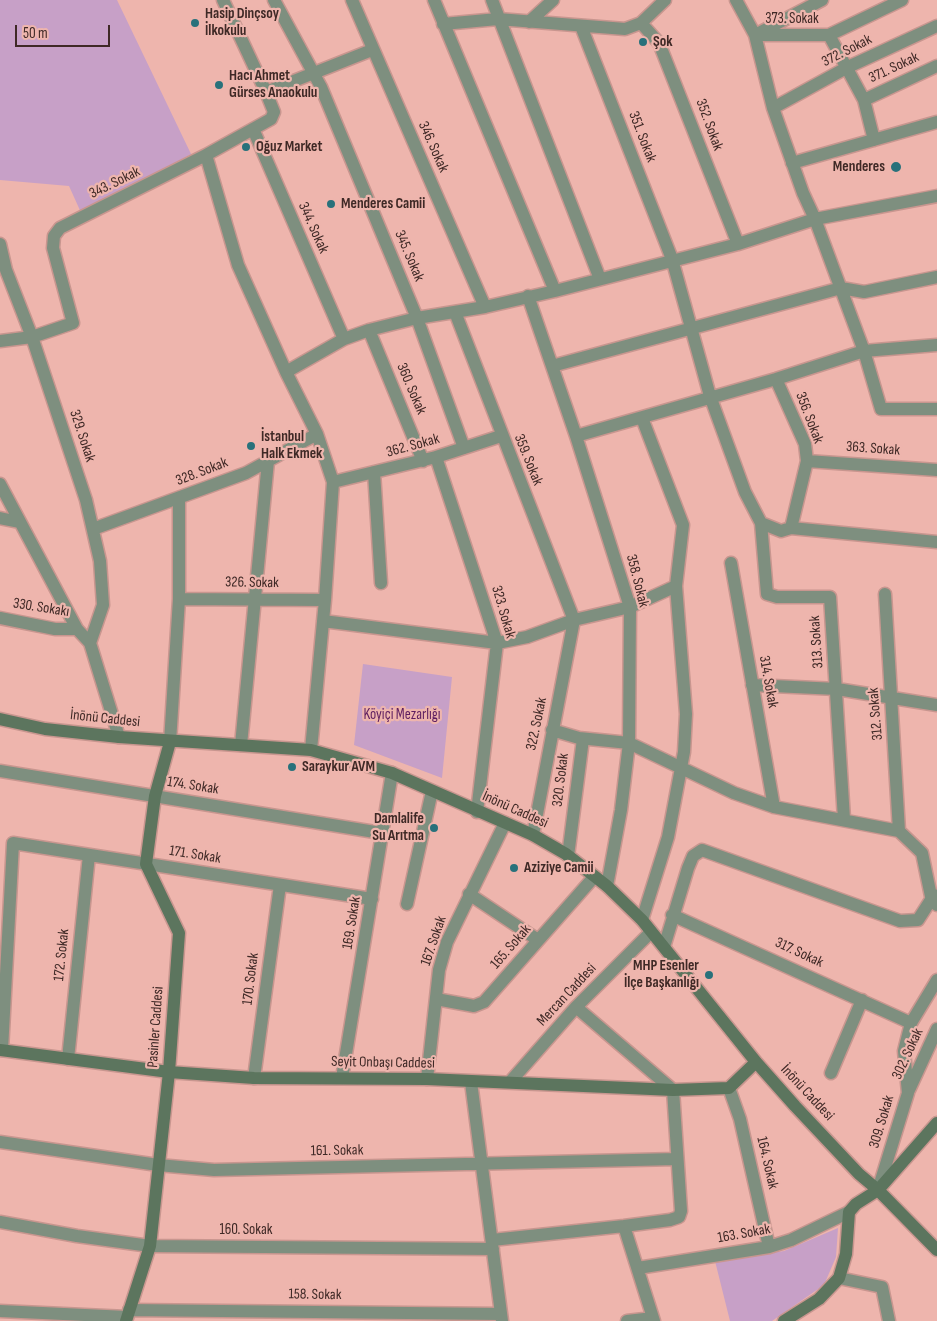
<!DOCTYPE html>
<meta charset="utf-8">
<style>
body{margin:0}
#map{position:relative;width:937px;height:1321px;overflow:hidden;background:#eeb5ad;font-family:"Sofia Sans Condensed",sans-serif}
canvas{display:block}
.scale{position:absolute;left:15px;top:25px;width:95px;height:22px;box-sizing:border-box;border:2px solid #3f2926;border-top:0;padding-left:6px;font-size:15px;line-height:18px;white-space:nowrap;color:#3f2926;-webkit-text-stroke:4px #eeb5ad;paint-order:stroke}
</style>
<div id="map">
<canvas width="937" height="1321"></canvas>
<div class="scale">50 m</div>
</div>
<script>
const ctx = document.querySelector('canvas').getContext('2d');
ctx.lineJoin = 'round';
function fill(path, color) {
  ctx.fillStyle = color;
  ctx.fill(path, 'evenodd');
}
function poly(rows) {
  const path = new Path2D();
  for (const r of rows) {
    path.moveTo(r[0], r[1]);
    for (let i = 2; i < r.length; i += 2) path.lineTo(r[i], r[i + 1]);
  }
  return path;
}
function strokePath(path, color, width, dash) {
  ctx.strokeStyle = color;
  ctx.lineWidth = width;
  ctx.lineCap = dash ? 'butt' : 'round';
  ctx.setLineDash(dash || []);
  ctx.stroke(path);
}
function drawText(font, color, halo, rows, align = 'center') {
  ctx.font = font + ' "Sofia Sans Condensed",sans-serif';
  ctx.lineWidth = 4.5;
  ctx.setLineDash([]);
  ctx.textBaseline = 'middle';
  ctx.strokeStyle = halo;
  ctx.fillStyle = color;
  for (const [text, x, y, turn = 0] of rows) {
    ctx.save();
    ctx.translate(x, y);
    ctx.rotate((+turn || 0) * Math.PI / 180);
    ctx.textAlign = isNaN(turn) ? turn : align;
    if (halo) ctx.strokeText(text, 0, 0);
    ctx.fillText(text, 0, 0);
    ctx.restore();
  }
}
fill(poly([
 [0,0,117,0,191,154,83,217,69,186,0,180],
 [363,664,452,677,442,778,354,745],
 [838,1228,836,1257,824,1285,772,1321,730,1321,715,1261,784,1251]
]), '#c7a0c7');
const street = poly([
 [274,0,321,87,417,318,464,448],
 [352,0,485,307],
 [434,0,555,291],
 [492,0,600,279],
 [736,0,755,35,773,108,803,193,815,219,864,351,881,409,937,409],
 [529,22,553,0],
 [641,23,659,43,738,244],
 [443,24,498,19,625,29,641,23,665,0],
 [581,26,672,259,710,396,745,492,761,523,781,531,791,528,937,542],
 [757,34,822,0],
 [755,35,829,35,864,100,874,140],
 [829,35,902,0],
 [266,92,372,50],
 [864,100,937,66],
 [773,108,848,67,937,26],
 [253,129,344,339],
 [206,155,238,265,286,372,317,434,333,482,325,600,311,750],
 [792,163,937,122],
 [0,244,6,270,32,337,86,500,100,561,103,605,90,643],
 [528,296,576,436,630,607,629,743,621,810,607,886],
 [455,312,574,620,533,835],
 [369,330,423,461],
 [0,341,32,337,73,323,53,248,54,236,60,228,206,155,271,119,274,112,266,92,223,0],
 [552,366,841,288,864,292,937,277],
 [286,372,344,339,369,330,417,318,485,307,555,291,738,244,815,219,937,196],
 [776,379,805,444,807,461,791,528],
 [576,436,776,379,864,351,937,345],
 [436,457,497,643,477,812],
 [807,461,937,470],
 [374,472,381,583],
 [333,482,436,457,501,436],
 [0,484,77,629,90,643,119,737],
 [0,518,19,522],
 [761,523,767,594,777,597,830,597,844,819],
 [93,529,246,473,317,434],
 [731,563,774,807],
 [885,594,899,831],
 [179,599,325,600],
 [0,618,55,629,77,629],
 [323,621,497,643,527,637,574,620,630,607,676,586],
 [752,685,837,689,937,705],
 [552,730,579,738,629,743,734,793,774,807,899,831,922,853,932,901,937,905],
 [170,742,179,599,179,499],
 [241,745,268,461],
 [0,771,381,833],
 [568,856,583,739],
 [469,894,538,940],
 [407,904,432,791],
 [672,915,911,1023],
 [642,920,668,837,684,752,686,714,676,586,683,525,642,418],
 [664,947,688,868,693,856,702,850,900,921,918,920,934,895],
 [436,999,474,1006,484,1002,594,877],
 [2,1050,13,843,372,899],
 [68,1059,89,855],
 [831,1073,862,1000],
 [254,1078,280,885],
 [342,1078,392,773],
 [427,1079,439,970,447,942,505,823],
 [471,1082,502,1321],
 [510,1082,576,1007,651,932],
 [729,1088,740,1119,769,1247],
 [909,1090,937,1029],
 [0,1142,158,1165,214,1170,676,1159],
 [878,1190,908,1093,904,1051,911,1023,937,980],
 [0,1222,77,1236,150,1246,493,1249],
 [624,1226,654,1321],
 [492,1240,624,1226,670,1220,679,1217,681,1211,673,1090,576,1007],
 [638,1268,769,1247,791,1240,849,1212],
 [839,1278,882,1287,889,1321],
 [129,1310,501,1314],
 [0,1311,127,1317],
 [627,1321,653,1318]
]);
const secondary = poly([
 [0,719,45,729,119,737,311,750,392,773,533,835,566,854,607,886,642,920,756,1062,795,1106,859,1174,878,1190,937,1250],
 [0,1050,169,1072,254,1078,427,1079,673,1090,729,1088,756,1062],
 [126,1321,150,1246,169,1072,179,933,146,864,155,796,170,742],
 [784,1321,819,1299,839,1278,846,1254,849,1212,856,1204,878,1190,937,1123]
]);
strokePath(street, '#c8968f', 15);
strokePath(secondary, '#c8968f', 15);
strokePath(street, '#7e8f7f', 12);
strokePath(secondary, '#5c755e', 12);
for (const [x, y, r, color] of [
 [195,23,5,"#28717b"],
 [643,42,5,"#28717b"],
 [219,85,5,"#28717b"],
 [246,147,5,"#28717b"],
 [896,167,6,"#28717b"],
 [331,204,5,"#28717b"],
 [251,446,5,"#28717b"],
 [292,767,5,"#28717b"],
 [434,828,5,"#28717b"],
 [514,868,5,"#28717b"],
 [709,975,5,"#28717b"]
]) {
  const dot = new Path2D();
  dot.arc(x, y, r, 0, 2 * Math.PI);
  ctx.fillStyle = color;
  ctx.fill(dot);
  strokePath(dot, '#eeb5ad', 2);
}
drawText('bold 15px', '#3f2926', '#eeb5ad', [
 ["Hasip Dinçsoy",205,14],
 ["İlkokulu",205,31],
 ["Şok",653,42],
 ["Hacı Ahmet",229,76],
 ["Gürses Anaokulu",229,93],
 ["Oğuz Market",256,147],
 ["Menderes",885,167,"right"],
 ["Menderes Camii",341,204],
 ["İstanbul",261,437],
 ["Halk Ekmek",261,454],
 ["Saraykur AVM",302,767],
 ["Damlalife",424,819,"right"],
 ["Su Arıtma",424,836,"right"],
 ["Aziziye Camii",524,868],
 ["MHP Esenler",699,966,"right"],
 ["İlçe Başkanlığı",699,983,"right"]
], 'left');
drawText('15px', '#3f2926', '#eeb5ad', [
 ["373. Sokak",792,19],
 ["372. Sokak",847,51,-27],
 ["371. Sokak",894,68,-25],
 ["352. Sokak",709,125,70],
 ["351. Sokak",642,137,69],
 ["346. Sokak",433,147,66],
 ["343. Sokak",115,183,-26],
 ["344. Sokak",313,228,66],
 ["345. Sokak",409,256,67],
 ["360. Sokak",411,389,67],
 ["356. Sokak",809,418,69],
 ["329. Sokak",82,436,72],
 ["362. Sokak",413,446,-15],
 ["363. Sokak",873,449,4],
 ["359. Sokak",528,460,68],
 ["328. Sokak",202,472,-21],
 ["358. Sokak",637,581,76],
 ["326. Sokak",252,583,1],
 ["330. Sokakı",41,608,9],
 ["323. Sokak",503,612,74],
 ["313. Sokak",817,642,-94],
 ["314. Sokak",768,682,80],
 ["312. Sokak",876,714,-95],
 ["İnönü Caddesi",105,719,6],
 ["322. Sokak",537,724,-78],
 ["320. Sokak",561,780,-83],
 ["174. Sokak",193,786,9],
 ["İnönü Caddesi",515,810,24],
 ["171. Sokak",195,855,9],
 ["169. Sokak",352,923,-81],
 ["167. Sokak",434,941,-71],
 ["165. Sokak",511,947,-49],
 ["317. Sokak",799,953,25],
 ["172. Sokak",62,955,-84],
 ["170. Sokak",251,979,-83],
 ["Mercan Caddesi",567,995,-47],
 ["Pasinler Caddesi",156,1027,-86],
 ["302. Sokak",908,1054,-65],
 ["Seyit Onbaşı Caddesi",383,1063,1],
 ["İnönü Caddesi",807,1093,47],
 ["309. Sokak",882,1122,-73],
 ["161. Sokak",337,1151,-1],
 ["164. Sokak",767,1163,77],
 ["160. Sokak",246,1230],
 ["163. Sokak",744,1234,-10],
 ["158. Sokak",315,1295,1]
]);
drawText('15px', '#5e1e60', '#eeb5ad', [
 ["Köyiçi Mezarlığı",402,715]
]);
</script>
